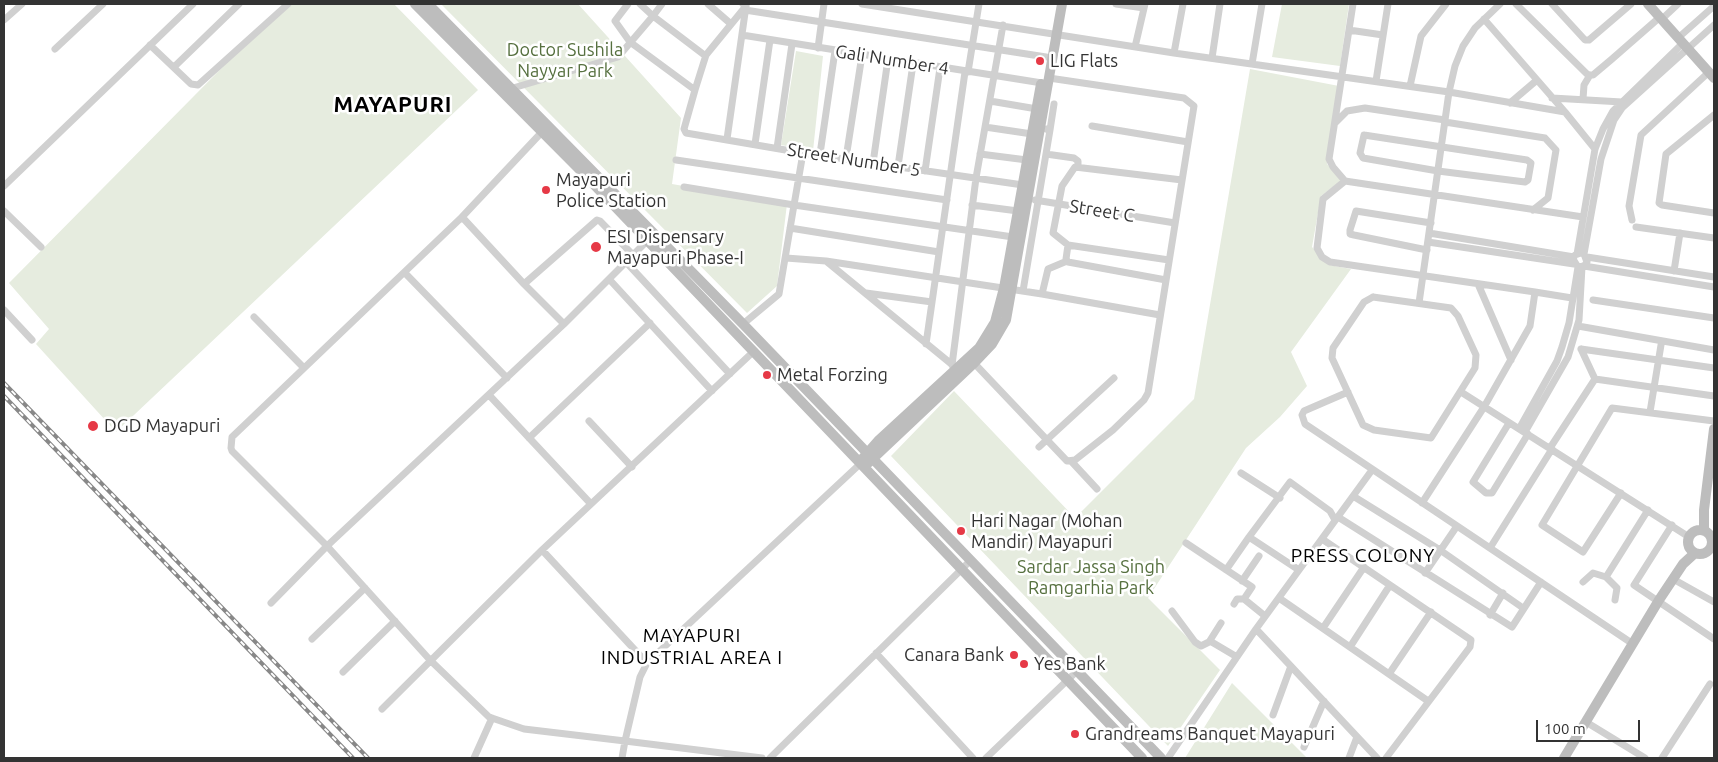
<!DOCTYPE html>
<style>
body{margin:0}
#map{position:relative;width:1718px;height:762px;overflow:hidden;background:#fff;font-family:Ubuntu,sans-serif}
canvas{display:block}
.frame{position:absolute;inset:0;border:5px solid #333;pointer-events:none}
.scale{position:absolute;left:1536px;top:720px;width:104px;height:22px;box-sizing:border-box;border:2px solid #333;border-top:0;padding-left:6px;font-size:15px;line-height:18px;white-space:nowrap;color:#333;-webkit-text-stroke:4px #fff;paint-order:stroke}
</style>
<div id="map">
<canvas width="1718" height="762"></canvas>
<div class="frame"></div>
<div class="scale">100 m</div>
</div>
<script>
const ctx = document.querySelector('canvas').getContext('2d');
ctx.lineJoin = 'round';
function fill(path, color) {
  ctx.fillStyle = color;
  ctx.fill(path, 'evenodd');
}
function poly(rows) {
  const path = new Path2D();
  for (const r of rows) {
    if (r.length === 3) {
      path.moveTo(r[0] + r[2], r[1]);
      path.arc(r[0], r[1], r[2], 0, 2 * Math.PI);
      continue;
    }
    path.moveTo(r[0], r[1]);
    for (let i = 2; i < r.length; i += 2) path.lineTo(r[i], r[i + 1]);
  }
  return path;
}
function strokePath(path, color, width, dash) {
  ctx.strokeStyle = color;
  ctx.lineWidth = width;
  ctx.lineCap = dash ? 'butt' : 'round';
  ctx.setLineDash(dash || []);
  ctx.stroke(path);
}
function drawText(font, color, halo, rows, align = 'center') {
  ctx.font = font + ' Ubuntu,sans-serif';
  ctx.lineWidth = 5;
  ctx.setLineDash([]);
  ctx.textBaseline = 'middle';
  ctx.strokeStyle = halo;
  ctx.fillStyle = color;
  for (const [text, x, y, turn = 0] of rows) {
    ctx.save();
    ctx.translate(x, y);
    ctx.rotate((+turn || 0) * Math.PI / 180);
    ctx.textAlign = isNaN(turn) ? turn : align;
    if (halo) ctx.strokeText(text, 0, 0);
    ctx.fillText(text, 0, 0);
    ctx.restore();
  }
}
fill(poly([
 [285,4,394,4,478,90,116,432,36,344,49,329,9,283],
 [441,4,578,4,681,118,672,184,787,204,777,286,747,313],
 [1282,4,1349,4,1340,66,1272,57],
 [796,51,823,56,813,151,781,145],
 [1250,69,1339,86,1327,164,1342,180,1321,196,1312,247,1329,265,1351,269,1291,352,1307,386,1280,417,1246,448,1148,598,1220,670,1168,746,891,456,954,391,1075,518,1194,399],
 [1232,683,1307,758,1185,758]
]), '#e6ecdf');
strokePath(poly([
 [628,4,615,21,630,42,695,90,684,129,686,133,803,153,1023,185],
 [640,4,653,16,662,4],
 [708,4,731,24],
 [862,4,1174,53,1449,92,1565,112,1595,149],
 [1116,4,1144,8],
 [1516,4,1588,75,1593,75,1612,59,1660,17],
 [1552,4,1585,40,1589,40,1631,4],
 [745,10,1046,57],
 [1484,19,1565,112],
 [1662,19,1678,4],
 [4,20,22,4],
 [1349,30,1383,35],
 [742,35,1042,83],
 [1678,38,1714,6],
 [150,45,191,84,198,85,288,4],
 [1135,47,1145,4],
 [818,48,824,4],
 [55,49,103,4],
 [1174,53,1183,4],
 [1212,58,1220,4],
 [1252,64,1262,4],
 [174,67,239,4],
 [968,72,979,4],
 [1376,81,1388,4],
 [1410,86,1421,36,1446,4],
 [513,88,618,57,653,16,703,54,706,55,746,6,743,4],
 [695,90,706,55],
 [1552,98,1622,102],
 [1583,99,1584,85,1590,75],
 [990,101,1037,109],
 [1510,103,1537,80],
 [1714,115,1666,154,1659,203,1662,205,1714,213],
 [1336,122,1347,111,1365,108,1445,120],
 [1445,122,1545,138,1556,150,1548,198,1533,210],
 [1092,126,1188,142],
 [985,127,1032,134],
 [1046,129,1050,130,1054,104],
 [541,133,462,217,524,284,564,324,646,242],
 [1364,135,1527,160,1531,163,1528,180,1525,182,1438,171,1363,158,1360,153,1364,135],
 [727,139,746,6],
 [755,144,770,40],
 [777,148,792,44],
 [803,153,794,205,1013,237],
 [820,154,835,51],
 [980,154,1027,160],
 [1046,154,1074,158,1078,161,1078,166],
 [846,158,862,55],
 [676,160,947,200],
 [873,163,888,59],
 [898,166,913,64],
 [925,171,940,68],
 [1345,181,1333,167,1329,159,1353,4],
 [4,186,193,4],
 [684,187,794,205,779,294,743,324],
 [1035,200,1175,223],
 [972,205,1018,211],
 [4,211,41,247],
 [462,217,232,437,231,448,232,451,327,546,430,660,489,717,524,729,625,741,640,677,647,663,860,464],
 [1632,220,1629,206,1641,135,1709,72],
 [1636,227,1714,238],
 [790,228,939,252],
 [1429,233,1574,257],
 [1428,242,1574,264],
 [1068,245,1053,233,1062,186,1075,167,1182,180],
 [1427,250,1354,235,1350,234,1350,230,1356,211,1431,223],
 [1577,254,1595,149,1603,129,1613,111,1683,43],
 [1587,257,1714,277],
 [786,258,826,261,955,367],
 [826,261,1042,294,1160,315],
 [626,262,730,374],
 [1584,266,1714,287],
 [1578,267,1584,266,1587,262,1584,254,1601,159,1614,120,1622,108,1714,25],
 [1674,271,1680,233],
 [405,273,507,378],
 [609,279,712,391],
 [1166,280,1068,262,1066,259,1068,245,1169,260],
 [524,284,597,220,600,221,633,255],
 [1478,284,1511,360],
 [1023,291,1050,130],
 [1535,292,1572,298],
 [866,293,932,302],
 [1042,294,1048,269,1067,261],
 [1373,297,1451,308,1458,316,1476,355,1475,368,1431,438,1374,430,1363,425,1332,358,1333,348,1364,302,1373,297],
 [1593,300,1714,318],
 [1419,303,1449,92,1455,66,1463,46,1475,28,1500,4],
 [4,310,32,340],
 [254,317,303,367],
 [1578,326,1714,350],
 [926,344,965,72],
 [1581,349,1714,368],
 [1581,349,1595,379],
 [974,363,1067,461,1075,460,1113,430,1144,400,1148,393,1194,106,1184,98,1049,78],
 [952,365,976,178,1003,25],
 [1348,392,1304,411,1302,415,1305,424,1633,644],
 [1461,392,1689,537],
 [489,395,591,504],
 [1650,412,1661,345],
 [589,421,632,467],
 [1509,423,1473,482,1486,493,1492,493,1528,434],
 [1519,429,1557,361,1562,347,1569,323,1578,267,1573,259,1575,255,1581,253],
 [1525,432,1568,357,1579,320,1582,267],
 [529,438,650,323],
 [1039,447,1114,378],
 [1550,448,1595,379,1714,396],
 [1071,461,1097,489],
 [1241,473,1280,498],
 [1621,493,1583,552,1542,525,1612,408,1714,421],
 [1353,496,1440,550,1523,608],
 [1422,503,1484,407,1530,326,1535,292,1330,262,1322,257,1317,248,1323,199,1345,181,1583,217],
 [1338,517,1512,627,1541,582],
 [1672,525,1634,585,1714,639],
 [1322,539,1471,640,1470,647,1386,758],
 [1186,543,1252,587,1244,599],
 [1711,546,1714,546],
 [1490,548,1552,449],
 [542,550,647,663],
 [1226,570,1249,537],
 [1299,570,1249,537,1290,482,1330,511,1335,520],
 [1425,573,1457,526],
 [1673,579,1714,602],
 [1242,581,1259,556],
 [1583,582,1593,573,1606,577],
 [1279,598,1428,701],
 [1615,600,1617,588,1606,577,1648,510],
 [271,603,327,546,564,324],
 [1234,604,1237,599,1244,599,1265,616],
 [1172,611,1195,642,1201,646,1209,642,1221,623],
 [1490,615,1503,593],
 [1323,628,1364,567],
 [1256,629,1377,758],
 [312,639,365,588],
 [1210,641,1237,657],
 [1350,647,1390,585],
 [876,653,973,758],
 [343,672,395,621],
 [1389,674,1431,612],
 [382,709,542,550,753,352],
 [1273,715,1291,666],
 [1586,722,1645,758],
 [1304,747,1324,701],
 [474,758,492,718],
 [622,758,625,741,762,758],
 [770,758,970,561],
 [986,758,1077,671],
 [1168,758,1256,629,1372,470],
 [1349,758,1357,737],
 [1662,758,1710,684]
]), '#d0d0d0', 7);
strokePath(poly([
 [415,4,581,171,1142,758],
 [428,4,743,324,1161,758],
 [1648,4,1714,78],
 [863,458,878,441,979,348,995,322,1004,288,1041,84],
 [868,463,974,363,992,344,1006,320,1062,4],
 [1700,542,12],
 [1704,531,1704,510,1714,429],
 [1564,758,1659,600,1683,564,1695,553]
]), '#bdbdbd', 10);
const rail = poly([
 [4,383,368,758],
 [4,396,353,758]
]);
strokePath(rail, '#888', 4);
strokePath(rail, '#fff', 2, [5.5]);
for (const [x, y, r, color] of [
 [1040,61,5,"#e63946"],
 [546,190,5,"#e63946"],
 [596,247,6,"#e63946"],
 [767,375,5,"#e63946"],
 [93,426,6,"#e63946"],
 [961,531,5,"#e63946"],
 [1014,655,5,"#e63946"],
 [1024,664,5,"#e63946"],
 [1075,734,5,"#e63946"]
]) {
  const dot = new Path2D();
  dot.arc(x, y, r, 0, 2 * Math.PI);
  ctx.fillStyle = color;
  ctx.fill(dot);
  strokePath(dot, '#fff', 2);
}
drawText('18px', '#56703f', '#fff', [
 ["Doctor Sushila",565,50],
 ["Nayyar Park",565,71],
 ["Sardar Jassa Singh",1091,567],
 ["Ramgarhia Park",1091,588]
]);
drawText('18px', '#333', '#fff', [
 ["Gali Number 4",892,60,9],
 ["Street Number 5",854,160,9],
 ["Street C",1102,211,9]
]);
drawText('18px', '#333', '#fff', [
 ["LIG Flats",1050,61],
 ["Mayapuri",556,180],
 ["Police Station",556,201],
 ["ESI Dispensary",607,237],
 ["Mayapuri Phase-I",607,258],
 ["Metal Forzing",777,375],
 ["DGD Mayapuri",104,426],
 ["Hari Nagar (Mohan",971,521],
 ["Mandir) Mayapuri",971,542],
 ["Canara Bank",1004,655,"right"],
 ["Yes Bank",1034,664],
 ["Grandreams Banquet Mayapuri",1085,734]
], 'left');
ctx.letterSpacing = '1px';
drawText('19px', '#000', '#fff', [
 ["PRESS COLONY",1363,556],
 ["MAYAPURI",692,636],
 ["INDUSTRIAL AREA I",692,658]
]);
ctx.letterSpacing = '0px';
ctx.letterSpacing = '1px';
drawText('bold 22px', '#000', '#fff', [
 ["MAYAPURI",393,105]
]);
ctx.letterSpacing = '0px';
</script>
